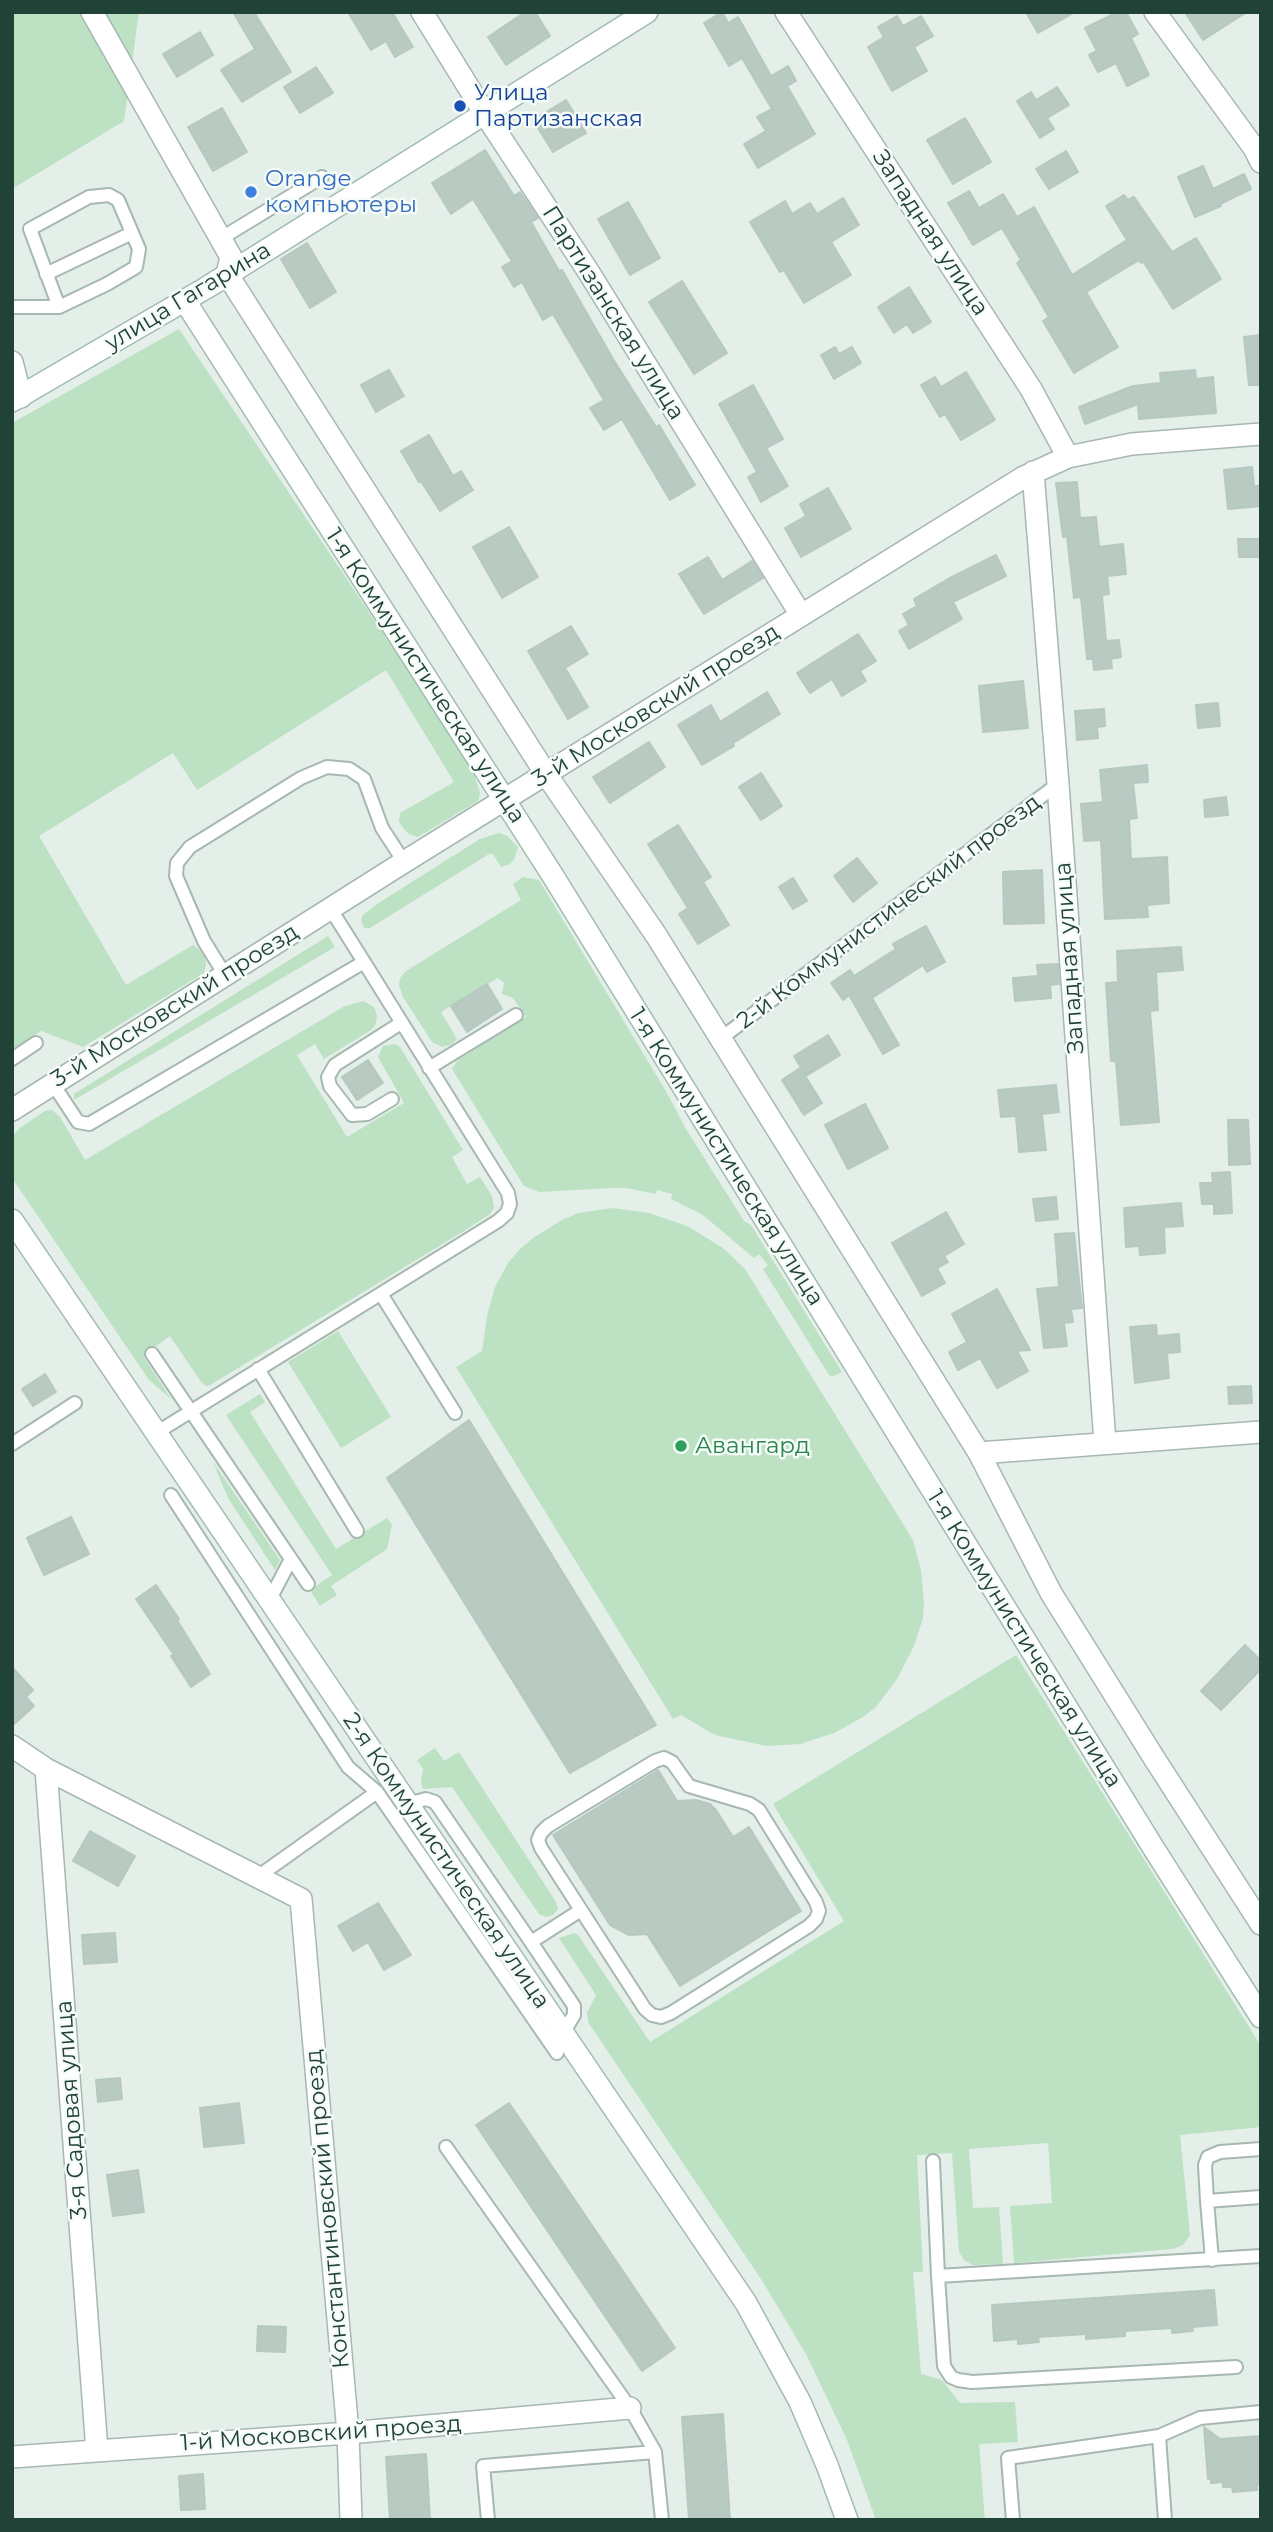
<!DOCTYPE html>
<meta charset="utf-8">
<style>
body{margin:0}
#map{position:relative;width:1273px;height:2532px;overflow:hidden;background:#e4efe9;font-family:Montserrat,sans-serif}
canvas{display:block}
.frame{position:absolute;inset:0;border:14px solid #214237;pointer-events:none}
</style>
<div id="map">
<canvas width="1273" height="2532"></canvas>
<div class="frame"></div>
</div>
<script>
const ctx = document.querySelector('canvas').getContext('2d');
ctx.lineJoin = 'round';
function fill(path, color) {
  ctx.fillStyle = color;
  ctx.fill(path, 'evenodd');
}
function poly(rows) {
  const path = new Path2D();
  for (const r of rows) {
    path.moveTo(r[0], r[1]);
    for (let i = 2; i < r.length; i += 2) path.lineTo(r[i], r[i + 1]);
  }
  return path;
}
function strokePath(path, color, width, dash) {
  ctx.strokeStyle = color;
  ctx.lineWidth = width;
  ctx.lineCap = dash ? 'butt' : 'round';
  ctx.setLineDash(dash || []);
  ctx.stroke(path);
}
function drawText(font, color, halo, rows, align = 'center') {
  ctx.font = font + ' Montserrat,sans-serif';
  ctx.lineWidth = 5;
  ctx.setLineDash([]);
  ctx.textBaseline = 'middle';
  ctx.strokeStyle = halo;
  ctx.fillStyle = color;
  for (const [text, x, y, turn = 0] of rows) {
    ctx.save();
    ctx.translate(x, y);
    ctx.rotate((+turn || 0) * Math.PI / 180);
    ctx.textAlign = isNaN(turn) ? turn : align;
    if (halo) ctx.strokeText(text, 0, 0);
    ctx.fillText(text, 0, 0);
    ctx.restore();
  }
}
fill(poly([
 [12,12,139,12,124,121,12,189],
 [179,329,471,764,480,793,478,801,418,837,409,834,403,828,399,821,400,813,454,782,386,670,197,790,173,753,39,836,126,985,193,945,205,954,206,964,204,973,83,1047,41,1031,12,1049,12,423],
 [499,833,507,836,518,847,514,860,510,864,501,867,493,854,489,854,370,928,364,928,361,919,363,915,377,904,480,839],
 [523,877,539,880,667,1093,686,1129,744,1221,751,1225,842,1372,833,1376,829,1375,763,1269,768,1265,759,1254,754,1258,703,1215,671,1199,672,1194,657,1190,656,1194,626,1188,611,1188,539,1192,524,1186,452,1069,458,1060,526,1017,513,998,502,994,504,983,498,978,441,1012,457,1039,451,1045,442,1047,432,1042,403,997,399,985,400,978,406,971,521,900,513,884],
 [328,936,335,947,74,1100,74,1094],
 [363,1001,374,1007,377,1015,376,1024,371,1030,324,1059,315,1044,297,1055,347,1137,404,1103,378,1057,383,1046,395,1044,400,1047,463,1150,452,1157,467,1184,480,1177,492,1196,494,1208,490,1214,464,1231,210,1385,206,1386,201,1382,170,1336,143,1356,171,1399,149,1380,12,1178,12,1136,21,1127,45,1111,52,1110,60,1117,85,1160,343,1007],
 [613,1208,649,1213,687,1226,723,1248,745,1269,913,1540,921,1570,924,1604,923,1618,914,1646,897,1679,876,1707,863,1717,834,1733,800,1744,766,1746,715,1735,681,1715,673,1719,456,1367,482,1351,487,1316,495,1287,508,1263,519,1250,533,1238,562,1220,578,1213],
 [338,1331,391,1417,341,1448,288,1362],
 [260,1394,265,1402,250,1412,336,1549,387,1518,392,1525,387,1549,331,1586,337,1595,320,1606,310,1590,332,1575,226,1415],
 [213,1462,280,1560,275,1570,228,1498],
 [1016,1655,1261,2046,1261,2127,1180,2135,1190,2235,1183,2245,1173,2249,1014,2263,1010,2206,1052,2203,1048,2143,969,2149,973,2208,999,2207,1003,2264,972,2265,964,2260,959,2252,952,2153,917,2155,923,2272,913,2272,921,2374,942,2380,960,2403,1015,2402,1018,2442,979,2444,985,2520,876,2520,847,2440,807,2356,763,2282,588,2022,587,2013,596,1995,559,1938,574,1933,578,1935,650,2042,844,1921,773,1804],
 [435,1748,444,1761,459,1752,556,1902,558,1909,553,1915,546,1917,539,1914,452,1787,423,1789,421,1781,423,1769,417,1760]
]), '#bce1c3');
const building = poly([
 [233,12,254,12,291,72,242,102,221,70,255,49,233,12],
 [348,12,392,12,413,47,395,57,386,41,371,50,348,12],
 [525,12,535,12,550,36,506,65,488,37,525,12],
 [722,12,728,23,738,17,771,76,788,66,796,81,787,86,815,134,758,168,744,144,766,131,757,117,772,109,742,58,729,66,704,23,722,12],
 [1026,12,1075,12,1038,33,1026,12],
 [1118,12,1126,12,1138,34,1131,38,1149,75,1127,86,1116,63,1098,72,1089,55,1097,51,1085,28,1118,12],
 [1185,12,1247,12,1203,40,1185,12],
 [897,16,903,26,921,16,933,36,914,47,927,71,892,91,868,47,884,37,878,27,897,16],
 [200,32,213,55,177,77,163,54,200,32],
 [316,67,333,93,300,113,284,87,316,67],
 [1057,87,1069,105,1047,118,1054,129,1040,138,1017,101,1031,92,1036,100,1057,87],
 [566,100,586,133,553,152,533,120,566,100],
 [222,108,247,152,213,171,188,127,222,108],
 [965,118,991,162,953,184,927,140,965,118],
 [485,150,514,196,520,192,538,218,531,222,559,271,562,270,613,359,656,427,659,425,695,485,670,500,622,419,604,430,590,408,604,400,553,314,543,320,522,282,514,287,502,267,512,261,473,199,451,214,432,183,485,150],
 [1066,151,1078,172,1049,189,1036,169,1066,151],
 [1203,166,1213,189,1244,174,1251,189,1220,204,1221,206,1195,217,1178,177,1203,166],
 [969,191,979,208,1003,194,1017,217,1034,207,1072,275,1127,240,1106,206,1124,195,1128,200,1134,197,1172,252,1196,238,1221,279,1173,309,1143,261,1141,263,1139,260,1086,292,1118,347,1074,373,1043,321,1049,317,1017,263,1021,260,1002,228,973,245,948,203,969,191],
 [843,198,859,225,831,242,851,275,804,303,784,270,780,272,750,222,785,201,792,214,810,203,817,214,843,198],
 [628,202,660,258,630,275,598,219,628,202],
 [307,243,336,292,310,308,281,259,307,243],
 [682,281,727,353,694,374,649,302,682,281],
 [909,287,931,322,913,333,907,324,894,333,878,307,909,287],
 [1261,335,1261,385,1249,385,1244,337,1261,335],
 [835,347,839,354,852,347,861,363,834,379,821,355,835,347],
 [389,370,404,396,376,412,361,385,389,370],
 [1195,370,1196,379,1213,377,1216,413,1139,419,1138,404,1085,424,1079,407,1133,386,1161,383,1160,373,1195,370],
 [966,372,995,420,961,440,945,414,940,417,921,385,935,377,941,387,966,372],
 [753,385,783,439,766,448,788,486,761,502,748,477,757,472,719,404,753,385],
 [429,435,453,476,461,471,473,490,440,511,421,481,419,482,401,451,429,435],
 [1252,467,1254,486,1261,486,1261,506,1228,509,1224,470,1252,467],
 [1077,482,1080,518,1096,517,1099,547,1123,544,1126,574,1107,576,1109,594,1102,595,1106,641,1119,640,1121,657,1111,659,1112,668,1094,670,1093,659,1087,659,1081,597,1074,598,1067,536,1063,537,1056,483,1077,482],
 [828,488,851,529,801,557,785,528,806,516,800,504,828,488],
 [509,527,538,577,502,598,473,547,509,527],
 [1238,539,1261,539,1261,557,1239,557,1238,539],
 [996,555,1006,576,953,602,962,619,909,649,899,631,909,625,903,614,917,606,914,599,948,579,996,555],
 [708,557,722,580,752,561,763,578,704,614,679,574,708,557],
 [571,626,588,654,565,668,588,707,568,719,528,651,571,626],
 [858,634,876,661,860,671,866,681,842,696,832,679,810,693,797,673,858,634],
 [1023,681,1028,728,983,732,979,686,1023,681],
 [767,692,780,714,733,743,734,746,702,765,678,725,711,705,720,722,767,692],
 [1218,703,1220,726,1198,728,1196,705,1218,703],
 [1104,709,1105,726,1097,727,1098,738,1077,740,1075,711,1104,709],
 [649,742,665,767,610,803,593,777,649,742],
 [1147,765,1148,782,1133,783,1137,818,1129,819,1131,859,1167,857,1169,903,1147,905,1148,917,1105,919,1101,840,1084,841,1081,804,1103,802,1100,770,1147,765],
 [761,773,782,806,761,820,739,787,761,773],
 [1226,797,1228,815,1205,817,1204,800,1226,797],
 [678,825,711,877,703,882,729,925,698,944,679,914,688,908,648,844,678,825],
 [857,858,877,883,853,902,834,876,857,858],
 [1042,870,1044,923,1004,924,1003,872,1042,870],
 [793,878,807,901,793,909,779,887,793,878],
 [926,926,945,962,927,972,923,965,872,998,899,1045,883,1054,849,995,843,1000,831,983,850,970,854,976,896,949,893,944,926,926],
 [1181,947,1183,970,1156,972,1158,1010,1150,1011,1159,1122,1121,1125,1116,1061,1111,1061,1106,983,1118,982,1117,951,1181,947],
 [1058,964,1059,984,1050,985,1051,998,1015,1001,1013,978,1038,976,1037,965,1058,964],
 [487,984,502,1009,467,1032,451,1006,487,984],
 [828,1035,840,1055,806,1076,794,1056,828,1035],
 [368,1060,383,1083,357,1100,342,1077,368,1060],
 [800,1068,822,1103,804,1115,782,1080,800,1068],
 [1056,1085,1059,1112,1042,1114,1046,1150,1019,1152,1016,1116,1001,1117,998,1090,1056,1085],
 [865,1104,888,1148,848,1169,825,1125,865,1104],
 [1228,1120,1248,1120,1250,1164,1229,1165,1228,1120],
 [1230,1172,1232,1213,1214,1214,1214,1204,1202,1204,1200,1183,1213,1183,1212,1173,1230,1172],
 [1056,1197,1058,1219,1036,1221,1033,1199,1056,1197],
 [1181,1203,1183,1226,1164,1227,1165,1253,1140,1255,1139,1246,1126,1247,1124,1208,1181,1203],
 [946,1212,964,1244,944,1256,948,1262,937,1268,945,1283,922,1296,892,1243,946,1212],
 [1074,1233,1082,1308,1071,1309,1073,1322,1064,1323,1067,1346,1044,1348,1037,1289,1059,1287,1055,1234,1074,1233],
 [997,1289,1030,1350,1017,1351,1028,1371,997,1388,980,1358,958,1370,949,1352,967,1342,952,1314,997,1289],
 [1156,1325,1157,1336,1179,1334,1180,1352,1167,1353,1169,1378,1135,1383,1130,1327,1156,1325],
 [45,1374,56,1392,33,1406,22,1389,45,1374],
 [1251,1386,1252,1403,1229,1404,1228,1387,1251,1386],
 [469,1420,656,1725,570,1773,387,1478,469,1420],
 [71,1517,89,1554,44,1575,27,1538,71,1517],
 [156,1585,179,1619,177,1620,210,1674,191,1687,171,1656,174,1655,136,1599,156,1585],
 [1245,1645,1261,1661,1261,1669,1221,1710,1201,1691,1245,1645],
 [12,1667,33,1690,26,1697,34,1706,12,1726,12,1667],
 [658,1770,677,1801,696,1800,710,1804,716,1810,733,1837,749,1827,801,1911,680,1986,647,1934,629,1935,610,1925,553,1835,658,1770],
 [90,1831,135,1856,118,1886,73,1861,90,1831],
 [378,1903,411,1955,384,1970,368,1942,353,1951,338,1926,378,1903],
 [115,1933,117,1962,84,1964,82,1935,115,1933],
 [120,2078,122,2099,98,2102,96,2080,120,2078],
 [239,2103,244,2143,204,2147,200,2108,239,2103],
 [509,2103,675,2348,642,2371,476,2125,509,2103],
 [138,2170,144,2212,113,2216,107,2175,138,2170],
 [1214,2290,1217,2325,1192,2327,1193,2331,1172,2333,1172,2328,1125,2331,1125,2336,1086,2339,1086,2334,1038,2337,1039,2342,1018,2344,1018,2339,994,2341,992,2305,1214,2290],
 [258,2326,286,2327,285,2352,257,2351,258,2326],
 [723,2414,730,2520,689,2520,682,2417,723,2414],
 [1204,2427,1220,2439,1261,2436,1261,2484,1257,2484,1257,2490,1233,2492,1232,2487,1223,2487,1223,2482,1211,2483,1211,2479,1208,2479,1204,2427],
 [426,2454,430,2520,390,2520,386,2457,426,2454],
 [203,2474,205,2509,181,2510,179,2476,203,2474]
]);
fill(building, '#b9cac2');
strokePath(building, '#b6c9c0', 2);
const lane = poly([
 [220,239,322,177],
 [46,274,132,233],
 [12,307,59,307,107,284,136,267,139,249,118,200,109,195,89,197,30,229,59,307],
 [225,975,204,941,176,876,177,863,190,847,301,778,327,767,349,769,364,779,382,828,404,862],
 [720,1039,1058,784],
 [12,1059,36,1043],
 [429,1068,516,1015],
 [53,1084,78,1122,89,1124,364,962,330,908],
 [392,1099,367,1114,352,1115,330,1086,328,1077,335,1065,401,1023],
 [381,1294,455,1413],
 [152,1354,308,1584],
 [258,1369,357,1531],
 [156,1433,498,1221,507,1213,510,1204,508,1193,364,962],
 [12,1444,75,1403],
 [171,1495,348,1767,377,1792],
 [269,1601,291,1559],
 [407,1804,426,1799,435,1802,531,1942,574,2006,574,2015,563,2033],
 [256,1878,377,1792,557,2053],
 [531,1942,581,1910,541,1848,538,1840,541,1833,548,1826,655,1761,664,1758,672,1762,689,1786,750,1804,759,1810,816,1902,819,1911,816,1919,809,1926,671,2013,661,2017,652,2015,645,2009,581,1910],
 [446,2147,630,2408,655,2452,662,2520],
 [933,2161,938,2276],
 [1207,2201,1205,2165,1208,2157,1220,2152,1261,2149],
 [1212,2260,1207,2201,1261,2197],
 [1236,2367,972,2382,958,2380,951,2377,944,2366,938,2276,1261,2256],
 [1159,2436,1165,2520],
 [488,2520,483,2466,655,2452],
 [1013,2520,1008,2458,1159,2436,1200,2418,1261,2412]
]);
const street = poly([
 [92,12,231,257,227,274,546,774,656,935,979,1453,1051,1593,1154,1758,1261,1924],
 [422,12,485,114,588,271,801,615],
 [786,12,1031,389,1068,457],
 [1155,12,1254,148,1261,162],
 [12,362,21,397],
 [1033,472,1058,784,1105,1443],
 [12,1110,404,862,1024,477,1068,457,1132,444,1261,434],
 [979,1453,1261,1432],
 [12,1746,46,1769,301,1899,348,2433,351,2520],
 [46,1769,97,2451],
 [12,2457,348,2433,630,2408]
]);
const secondary = poly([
 [185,301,553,876,1156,1852,1261,2017],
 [12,401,206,288,647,12],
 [12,1220,746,2303,800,2402,827,2465,847,2520]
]);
strokePath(lane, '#a6b8b0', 16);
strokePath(street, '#a6b8b0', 24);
strokePath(secondary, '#a1bbb0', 24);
strokePath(lane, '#fff', 12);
strokePath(street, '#fff', 21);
strokePath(secondary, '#fff', 21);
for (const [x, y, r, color] of [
 [460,106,7,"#1a4fb4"],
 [251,192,7,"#3f7fe0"],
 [681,1446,7,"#2e9e5b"]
]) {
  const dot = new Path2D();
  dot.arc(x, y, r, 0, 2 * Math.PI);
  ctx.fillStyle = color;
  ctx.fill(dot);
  strokePath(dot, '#f5fbf7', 2.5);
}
drawText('23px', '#164399', '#f5fbf7', [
 ["Улица",474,93],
 ["Партизанская",474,119]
], 'left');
drawText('23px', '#366cbe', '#f5fbf7', [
 ["Orange",265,179],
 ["компьютеры",265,205]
], 'left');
drawText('23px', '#214237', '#f5fbf7', [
 ["Западная улица",930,233,57],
 ["улица Гагарина",188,297,-31],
 ["Партизанская улица",613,313,58],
 ["1-я Коммунистическая улица",425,676,57],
 ["3-й Московский проезд",656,706,-32],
 ["2-й Коммунистический проезд",889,912,-37],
 ["Западная улица",1070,958,-94],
 ["3-й Московский проезд",175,1006,-32],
 ["1-я Коммунистическая улица",726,1157,58],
 ["1-я Коммунистическая улица",1024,1639,58],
 ["2-я Коммунистическая улица",446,1861,56],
 ["3-я Садовая улица",72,2110,-94],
 ["Константиновский проезд",328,2209,-95],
 ["1-й Московский проезд",321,2434,-4]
]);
drawText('23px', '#27864d', '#f5fbf7', [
 ["Авангард",695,1446]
], 'left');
</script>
